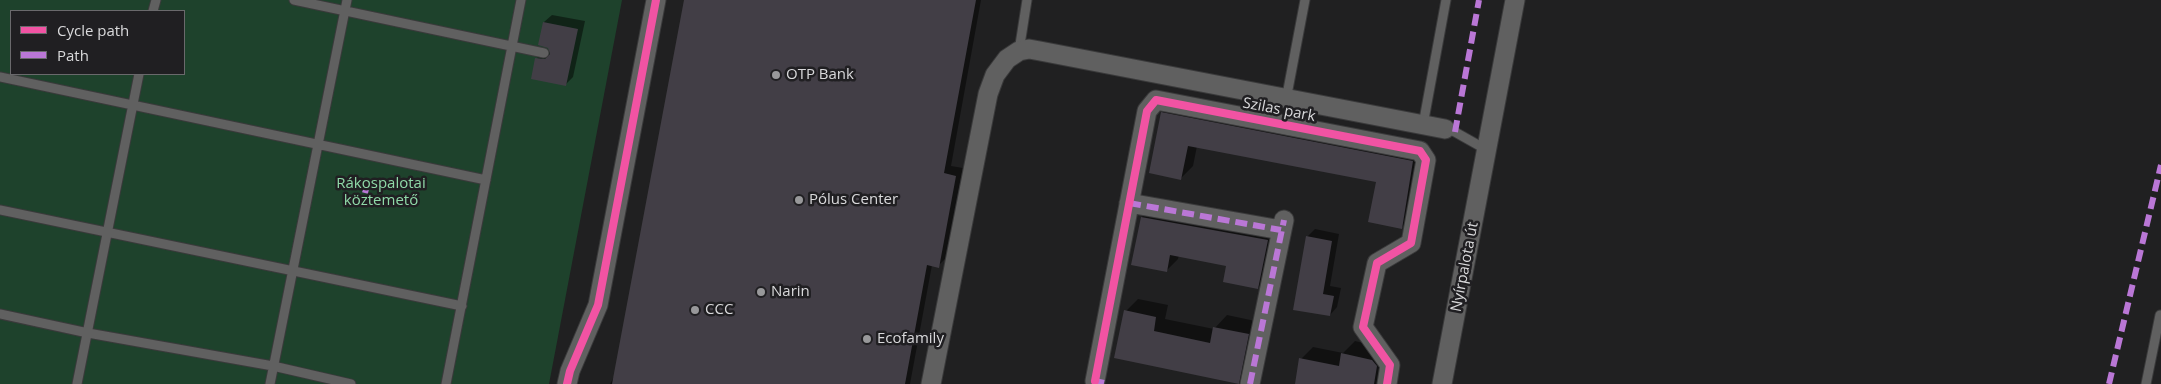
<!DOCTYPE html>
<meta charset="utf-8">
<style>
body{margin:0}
#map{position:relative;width:2161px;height:384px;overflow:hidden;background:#202021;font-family:"Open Sans",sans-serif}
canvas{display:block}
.legend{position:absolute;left:10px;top:10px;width:175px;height:65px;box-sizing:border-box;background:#201f22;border:1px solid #6a696c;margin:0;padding:6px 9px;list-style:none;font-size:15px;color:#d9d9db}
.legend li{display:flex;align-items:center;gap:10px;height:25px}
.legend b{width:25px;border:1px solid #6a696c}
</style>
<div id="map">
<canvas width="2161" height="384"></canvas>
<ul class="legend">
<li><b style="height:6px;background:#f153a3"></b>Cycle path</li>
<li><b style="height:6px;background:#ba77d6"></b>Path</li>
</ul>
</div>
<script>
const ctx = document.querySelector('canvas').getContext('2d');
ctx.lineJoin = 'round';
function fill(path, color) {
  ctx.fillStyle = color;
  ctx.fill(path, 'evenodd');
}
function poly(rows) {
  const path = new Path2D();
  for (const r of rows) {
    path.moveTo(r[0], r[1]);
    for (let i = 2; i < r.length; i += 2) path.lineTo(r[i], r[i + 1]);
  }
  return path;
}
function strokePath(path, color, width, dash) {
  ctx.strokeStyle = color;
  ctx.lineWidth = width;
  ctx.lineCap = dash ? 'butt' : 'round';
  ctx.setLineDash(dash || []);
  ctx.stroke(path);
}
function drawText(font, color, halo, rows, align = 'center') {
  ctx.font = font + ' "Open Sans",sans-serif';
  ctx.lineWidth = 5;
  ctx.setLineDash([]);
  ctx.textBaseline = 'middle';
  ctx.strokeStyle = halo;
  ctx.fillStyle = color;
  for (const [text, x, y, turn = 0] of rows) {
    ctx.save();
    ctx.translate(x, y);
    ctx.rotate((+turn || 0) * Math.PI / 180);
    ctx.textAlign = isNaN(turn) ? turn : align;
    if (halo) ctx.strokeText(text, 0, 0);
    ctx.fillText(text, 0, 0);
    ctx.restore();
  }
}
fill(poly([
 [0,0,622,0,549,384,0,384],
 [11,11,184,11,184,74,11,74]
]), '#1e422c');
fill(poly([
 [685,0,981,0,951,166,963,168,946,258,938,266,932,265,910,384,610,384,615,375],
 [552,15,585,21,573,77,566,84,537,58,544,50,550,51,544,22],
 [1174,101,1425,151,1414,215,1402,227,1378,181,1197,146,1193,166,1181,178,1162,113],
 [1154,205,1280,228,1270,276,1258,288,1227,265,1179,255,1178,259,1166,271,1133,264,1142,217],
 [1315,229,1339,234,1330,286,1341,288,1337,307,1330,315,1294,309,1307,237],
 [1138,299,1168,305,1165,319,1214,329,1227,315,1260,322,1251,371,1239,383,1116,357,1126,311],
 [1355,341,1384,348,1383,384,1296,384,1301,359,1313,347,1343,353]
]), '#0007');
fill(poly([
 [684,0,976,0,944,173,956,176,939,268,927,265,905,384,612,384],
 [543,22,578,29,566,86,531,79,535,58,545,59,550,54,548,48,538,45],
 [1161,112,1413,161,1402,229,1368,222,1376,182,1188,146,1181,180,1149,173],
 [1141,217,1268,240,1258,289,1223,282,1226,266,1170,255,1167,272,1131,265],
 [1306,236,1332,241,1323,294,1334,296,1330,316,1293,310],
 [1124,310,1156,317,1154,331,1210,343,1213,327,1249,334,1239,384,1114,358],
 [1341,353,1372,360,1377,366,1374,384,1295,384,1299,358,1339,366]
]), '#423e46');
const lane = poly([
 [294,0,544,53],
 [153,11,156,0],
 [1019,51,1027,0],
 [0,77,486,180],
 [1286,100,1305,0],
 [1423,125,1446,0],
 [1445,129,1455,132,1487,150],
 [0,210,462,306],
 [0,314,88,333,273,366,351,384],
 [77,384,139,74],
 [270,384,347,0],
 [446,384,521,0],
 [2146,384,2160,315]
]);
const street = poly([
 [1129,203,1281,230],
 [1095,381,1147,111,1156,100,1420,151,1426,160,1411,243,1377,263,1363,327,1390,365,1387,384],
 [567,384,570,371,598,305,656,0],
 [931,384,988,94,995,75,1007,59,1019,51,1029,49,1040,51,1445,129],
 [1250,384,1284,220],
 [1442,384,1515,0]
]);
strokePath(lane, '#3a3a3b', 11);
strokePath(street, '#3a3a3b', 21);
strokePath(lane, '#606060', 9);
strokePath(street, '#606060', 19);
strokePath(poly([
 [1455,132,1479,0],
 [365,193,368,180],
 [1129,203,1281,230],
 [1093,383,1095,381,1109,384],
 [1250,384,1284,220],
 [2109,384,2161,165]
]), '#ba77d6', 6, [12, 6]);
strokePath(poly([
 [1095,381,1147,111,1156,100,1420,151,1426,160,1411,243,1377,263,1363,327,1390,365,1387,384],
 [567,384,570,371,598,305,656,0]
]), '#f153a3', 8);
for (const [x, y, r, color] of [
 [776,75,5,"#98989a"],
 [799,200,5,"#98989a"],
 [761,292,5,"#98989a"],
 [695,310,5,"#98989a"],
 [867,339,5,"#98989a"]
]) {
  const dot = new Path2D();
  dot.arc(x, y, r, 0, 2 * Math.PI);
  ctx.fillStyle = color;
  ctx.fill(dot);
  strokePath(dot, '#201f22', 2);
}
drawText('15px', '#d9d9db', '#201f22', [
 ["OTP Bank",786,75],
 ["Pólus Center",809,200],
 ["Narin",771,292],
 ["CCC",705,310],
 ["Ecofamily",877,339]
], 'left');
drawText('15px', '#d9d9db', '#201f22', [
 ["Szilas park",1279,110,11],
 ["Nyírpalota út",1465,267,-79]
]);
drawText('15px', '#8fd9a8', '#201f22', [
 ["Rákospalotai",381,184],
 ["köztemető",381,201]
]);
</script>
